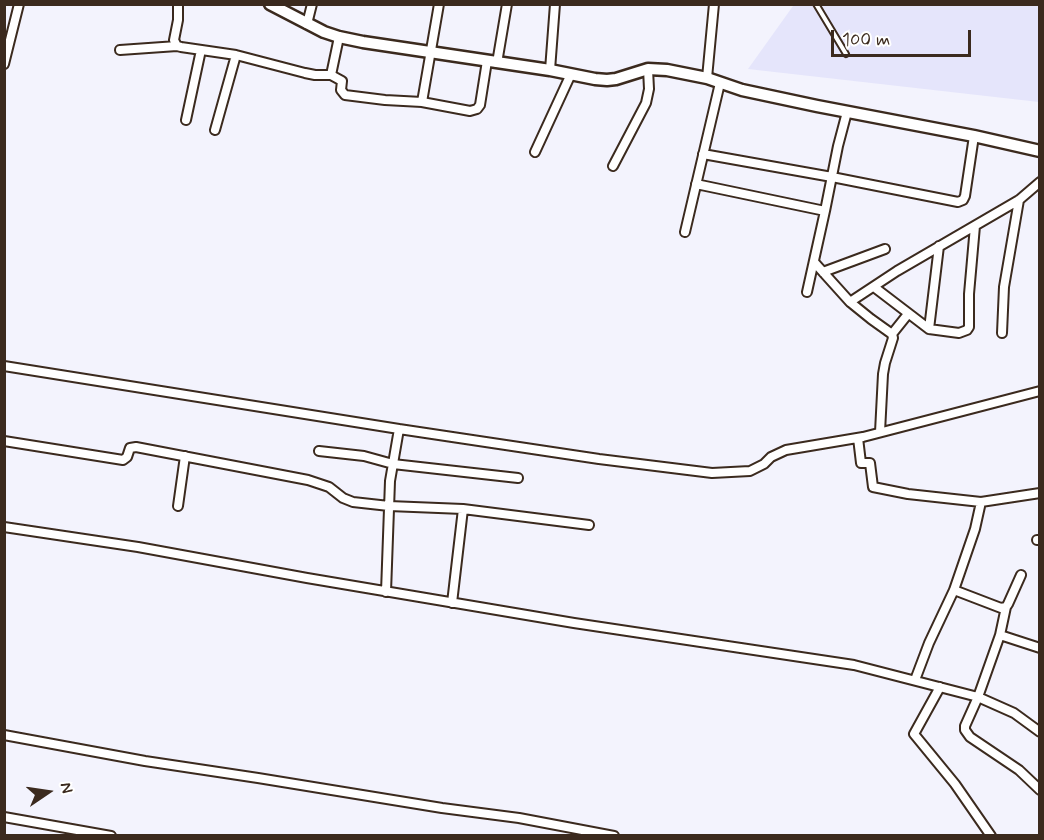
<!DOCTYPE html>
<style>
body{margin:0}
#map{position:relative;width:1044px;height:840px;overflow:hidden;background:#f3f3fd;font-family:Mynerve,sans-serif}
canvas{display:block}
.frame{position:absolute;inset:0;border:6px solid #3b2a1e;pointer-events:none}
.north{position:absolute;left:18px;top:762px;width:60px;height:60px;-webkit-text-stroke:4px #fff;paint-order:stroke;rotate:77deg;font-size:16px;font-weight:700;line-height:24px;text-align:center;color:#3b2a1e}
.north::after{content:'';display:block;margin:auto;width:21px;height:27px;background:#3b2a1e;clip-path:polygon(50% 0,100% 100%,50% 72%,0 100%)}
.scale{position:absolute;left:831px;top:30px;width:140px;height:27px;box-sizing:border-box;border:3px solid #3b2a1e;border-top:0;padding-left:8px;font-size:18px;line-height:21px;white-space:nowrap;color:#3b2a1e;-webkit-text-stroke:4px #fff;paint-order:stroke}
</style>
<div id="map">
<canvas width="1044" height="840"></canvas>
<div class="frame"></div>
<div class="north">N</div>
<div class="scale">100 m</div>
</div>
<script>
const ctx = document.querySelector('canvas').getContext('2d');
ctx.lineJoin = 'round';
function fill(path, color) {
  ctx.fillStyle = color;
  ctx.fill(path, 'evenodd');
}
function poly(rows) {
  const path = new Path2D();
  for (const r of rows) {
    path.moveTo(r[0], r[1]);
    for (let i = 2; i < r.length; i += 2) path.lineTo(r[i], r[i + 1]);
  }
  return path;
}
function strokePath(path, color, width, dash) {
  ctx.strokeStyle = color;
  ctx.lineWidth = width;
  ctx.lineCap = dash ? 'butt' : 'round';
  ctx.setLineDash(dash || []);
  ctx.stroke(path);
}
fill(poly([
 [790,5,1039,5,1039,102,748,69,793,6]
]), '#e5e5fb');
const lane = poly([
 [816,4,846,54]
]);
const street = poly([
 [178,4,178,20,174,40,177,46,181,47,236,55,305,73,315,75,331,75,339,37],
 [307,24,312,4],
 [120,50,177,46],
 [497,63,507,4],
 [4,64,19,4],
 [550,70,555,4],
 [331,75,342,81,341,90,345,95,385,100,422,102,470,111,477,109,480,105,487,61],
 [707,78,714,4],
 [422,102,439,4],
 [186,120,201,50],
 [215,130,236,55],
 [535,152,571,74],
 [703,154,832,177,958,202,963,200,965,196,974,136],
 [613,166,646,103,649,89,648,69],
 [696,184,825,211,838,146,847,112],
 [685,232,720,83],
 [814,262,850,302,871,319,892,334,893,338,885,363,883,374,880,432],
 [823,272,885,249],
 [874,287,929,329,939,246],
 [807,292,825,211],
 [850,302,897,271,1019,200,1040,182],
 [929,329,959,333,967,330,969,327,969,294,975,226],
 [1002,333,1004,287,1019,200],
 [892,334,908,314],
 [4,366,399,429,599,459,712,473,750,471,764,464,771,457,786,450,863,437,1040,391],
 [858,438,861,463,870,463,873,487,908,494,981,502],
 [4,441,123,460,127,457,130,448,136,447,308,480,329,487,343,498,353,502,389,506,463,509,589,525],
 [319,451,364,456,393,464,518,478],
 [178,506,185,456],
 [4,527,138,547,307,578,574,623,854,665,978,697,1014,713,1040,732],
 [1037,540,1040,540],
 [954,590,1001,608,1006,607,1008,604,1021,575],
 [386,592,390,481,399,429],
 [452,603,463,509],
 [1000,635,1006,607],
 [1040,648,1000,635,978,697,965,726,965,730,970,737,1019,770,1040,790],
 [915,680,929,643,954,590,975,529,981,502,1040,493],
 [940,687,914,734,955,784,991,836],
 [4,735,145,761,258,778,442,808,519,818,614,836],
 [4,817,111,836]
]);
const secondary = poly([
 [270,4,324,32,339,37,363,42,550,70,595,79,607,80,616,79,648,69,667,70,707,78,742,90,817,106,974,136,1040,151]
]);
strokePath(lane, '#3b2a1e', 8);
strokePath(street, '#3b2a1e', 12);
strokePath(secondary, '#3b2a1e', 15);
strokePath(lane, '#fff', 4);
strokePath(street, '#fff', 8);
strokePath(secondary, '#fff', 10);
</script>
